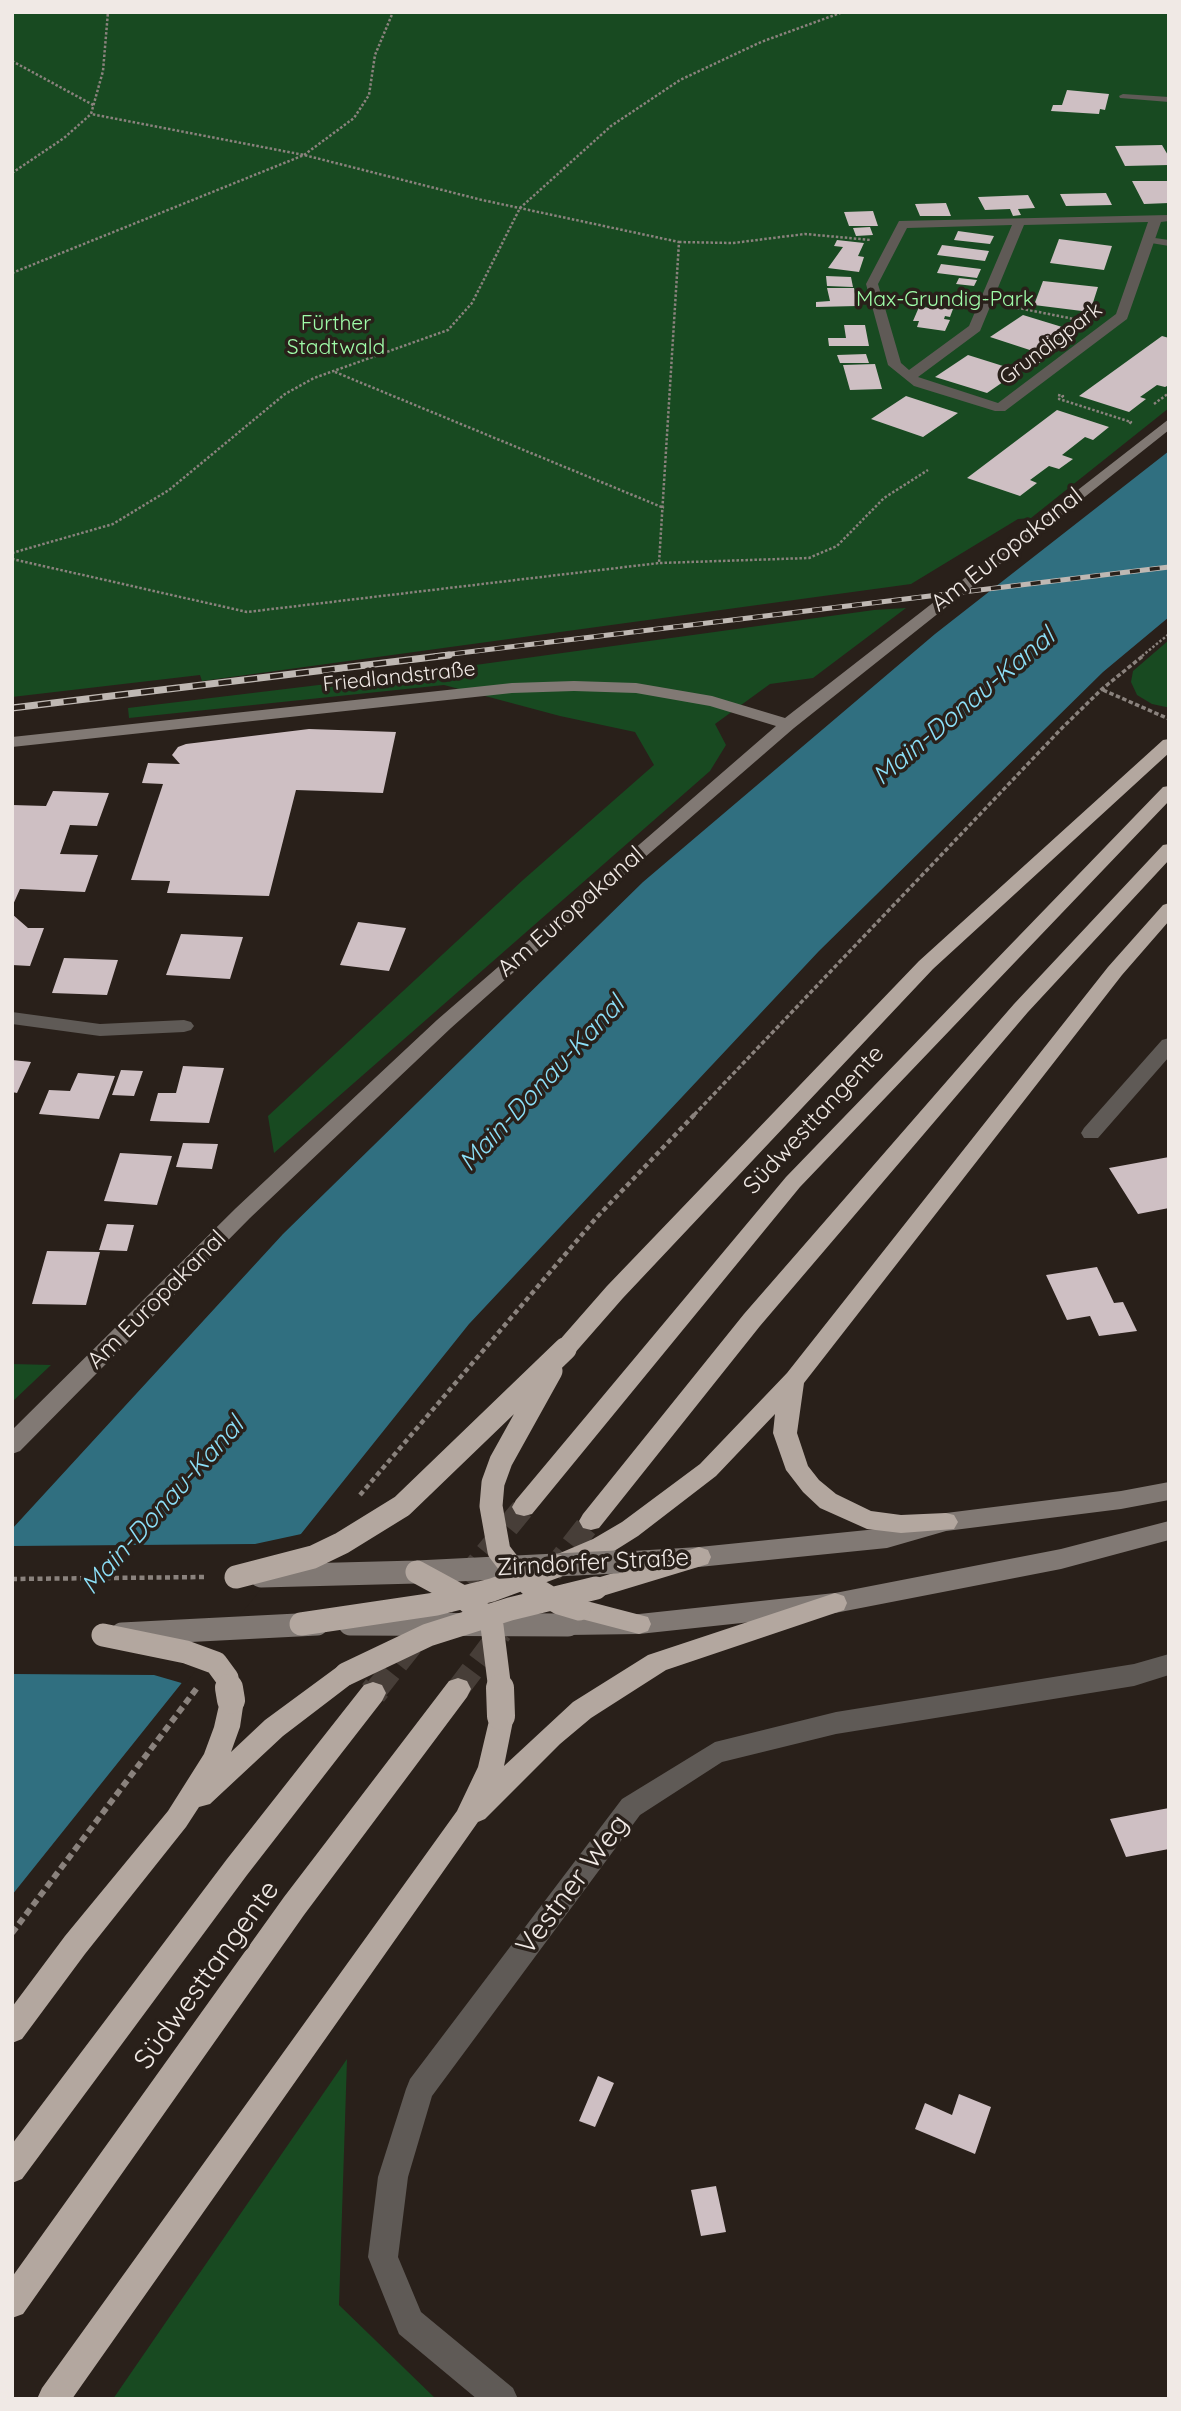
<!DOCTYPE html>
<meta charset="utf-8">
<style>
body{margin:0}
#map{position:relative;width:1181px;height:2411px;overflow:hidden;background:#29201a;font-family:Quicksand,sans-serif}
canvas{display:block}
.frame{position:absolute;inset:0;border:14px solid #f0e9e5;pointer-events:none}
</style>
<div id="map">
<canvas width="1181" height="2411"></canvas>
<div class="frame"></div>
</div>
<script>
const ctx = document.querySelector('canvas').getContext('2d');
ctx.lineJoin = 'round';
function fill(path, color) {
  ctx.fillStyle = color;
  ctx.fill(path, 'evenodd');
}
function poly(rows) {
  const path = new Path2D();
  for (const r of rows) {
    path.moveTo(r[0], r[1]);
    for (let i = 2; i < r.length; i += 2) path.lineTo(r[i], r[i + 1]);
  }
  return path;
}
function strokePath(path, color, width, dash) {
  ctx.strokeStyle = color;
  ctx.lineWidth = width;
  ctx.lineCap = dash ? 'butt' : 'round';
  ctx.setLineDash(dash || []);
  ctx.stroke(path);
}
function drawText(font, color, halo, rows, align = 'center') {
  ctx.font = font + ' Quicksand,sans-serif';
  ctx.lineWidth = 7;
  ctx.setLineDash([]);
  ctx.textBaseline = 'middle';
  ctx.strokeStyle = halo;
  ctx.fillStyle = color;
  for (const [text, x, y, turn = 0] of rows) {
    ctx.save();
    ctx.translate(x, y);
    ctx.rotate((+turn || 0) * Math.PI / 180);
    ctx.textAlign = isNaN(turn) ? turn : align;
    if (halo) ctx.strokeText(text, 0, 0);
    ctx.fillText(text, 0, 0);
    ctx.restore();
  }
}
fill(poly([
 [12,12,1169,12,1169,408,1031,518,1018,519,911,584,202,681,200,675,12,697],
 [906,608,813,678,770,684,715,724,726,745,710,771,274,1153,268,1116,523,880,654,765,635,732,560,716,444,685,129,718,128,708,410,674,874,610],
 [1169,640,1169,707,1166,707,1152,704,1137,695,1131,682,1133,671],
 [12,1364,51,1365,12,1402],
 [347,2059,339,2305,436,2399,113,2399]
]), '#184a21');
fill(poly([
 [1169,451,1169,617,1103,672,819,951,469,1324,12,1895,12,1529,283,1234,643,882,935,634]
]), '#306f80');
fill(poly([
 [306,1533,185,1684,154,1675,12,1674,12,1546,255,1544]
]), '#29201a');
fill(poly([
 [1067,90,1109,94,1105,110,1100,109,1099,114,1051,111,1053,105,1062,105],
 [1162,145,1169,157,1169,165,1125,166,1115,146],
 [1132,181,1169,181,1169,203,1144,204],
 [1106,193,1112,205,1066,206,1060,194],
 [1028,195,1035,208,1018,209,1021,215,1013,216,1010,209,985,210,978,197],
 [946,203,951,216,920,216,915,204],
 [873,211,878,226,849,226,844,212],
 [870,227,873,235,856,236,853,228],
 [958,231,994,236,990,244,954,240],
 [1059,239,1112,246,1104,270,1050,263],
 [837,240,864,243,858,256,864,257,859,272,828,268,843,247,834,246],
 [942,245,989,251,985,261,937,255],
 [941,264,981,269,977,278,937,273],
 [826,276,851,277,853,287,827,286],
 [959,278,977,280,974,286,956,284],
 [1043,281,1098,287,1090,312,1034,305],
 [827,288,854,288,857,306,816,307,816,302,830,301],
 [919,307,953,309,950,317,945,316,944,319,950,320,945,331,917,327,919,321,913,321],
 [1023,315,1072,330,1039,353,990,337],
 [844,325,865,325,869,346,829,346,828,338,846,338],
 [1162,336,1169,338,1169,385,1165,387,1157,385,1140,397,1146,399,1129,412,1079,396],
 [866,354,869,363,840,363,837,355],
 [968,355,1019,371,987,393,935,377],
 [1028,357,1042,361,1032,368,1019,363],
 [875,364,882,389,850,390,843,365],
 [906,396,958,413,923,437,871,419],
 [1057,410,1109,427,1093,440,1085,437,1062,455,1073,459,1059,469,1049,466,1030,480,1037,483,1020,496,967,478],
 [309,729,396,732,383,793,296,790,269,896,167,893,170,881,131,880,163,784,142,783,148,763,180,764,172,755,178,747,186,744],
 [53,791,109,793,97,826,70,825,60,854,98,855,85,892,20,889,12,907,12,805,46,806],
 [12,914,28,928,44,928,30,966,12,965],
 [358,922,406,928,389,971,340,965],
 [181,934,243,937,230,979,166,975],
 [64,958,118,960,107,995,52,993],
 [12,1060,31,1062,17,1093,12,1092],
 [183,1066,224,1068,209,1123,150,1121,158,1093,176,1093],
 [121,1070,143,1071,134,1096,112,1095],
 [78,1073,115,1076,99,1119,39,1114,49,1090,70,1091],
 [183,1143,218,1144,212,1169,176,1167],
 [120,1153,172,1156,157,1205,104,1201],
 [1169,1157,1169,1208,1138,1214,1109,1168],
 [107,1224,134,1225,127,1251,99,1250],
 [47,1251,100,1252,86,1305,32,1304],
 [1097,1267,1114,1303,1123,1302,1137,1331,1099,1336,1090,1316,1067,1320,1046,1275],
 [1169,1808,1169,1849,1126,1857,1110,1819],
 [598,2076,614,2083,595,2127,579,2121],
 [959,2094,991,2107,975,2154,915,2129,925,2103,952,2115],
 [716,2186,726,2232,701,2236,691,2190]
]), '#cebfc3');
strokePath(poly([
 [551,1572,591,1521],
 [443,1606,524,1507],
 [458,1689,501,1632],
 [376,1690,414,1642]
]), '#473e38', 23, [23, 11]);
strokePath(poly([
 [373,1693,377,1688]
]), '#473e38', 28, [28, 14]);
strokePath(poly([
 [12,61,95,106],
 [12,173,64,138,91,114,103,71,108,12],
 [679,242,733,243,805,234,871,240],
 [12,273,304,155,354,118,369,95,375,55,393,12],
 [1008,306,1079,320],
 [335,372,664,508],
 [1058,395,1063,396,1059,399,1131,422,1129,424],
 [1154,404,1169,393],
 [12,553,113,524,169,490,285,394,314,378,448,330,472,303,520,208,611,126,680,80,761,42,843,12],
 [12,559,247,612,659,563,679,242,482,200,304,155,91,114],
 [660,563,809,558,837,546,884,498,928,470],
 [1142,656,1169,634]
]), '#8a827d', 2.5, [2.5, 2]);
strokePath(poly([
 [1103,690,1169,719],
 [694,1115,1062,728,1102,689,1144,655]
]), '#8a827d', 3.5, [4.5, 2.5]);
strokePath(poly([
 [360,1495,597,1217,696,1113],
 [12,1579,207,1577]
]), '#8a827d', 4.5, [5, 3.5]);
strokePath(poly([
 [12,1933,197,1688]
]), '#8a827d', 6, [7, 4.5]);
fill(poly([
 [1123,94,1169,97,1169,102,1120,98,1119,96,1123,94],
 [1148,237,1169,240,1169,246,1145,242,1145,238,1148,237]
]), '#5f5a56');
fill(poly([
 [1169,215,1169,221,1161,222,1127,319,1005,411,995,411,914,386,888,365,866,284,899,221,1169,215],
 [1148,222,1116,314,998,403,918,377,980,331,1024,225,1148,222],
 [1012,225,969,326,909,370,901,363,878,284,907,228,1012,225],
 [12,1012,100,1024,184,1020,191,1022,194,1026,191,1030,184,1032,100,1036,12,1024,12,1012],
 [1169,1038,1169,1057,1098,1138,1084,1138,1081,1133,1084,1128,1162,1040,1169,1038],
 [1169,1654,1169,1675,1134,1686,836,1734,722,1762,640,1815,432,2096,408,2177,398,2257,421,2312,513,2388,518,2399,477,2399,399,2334,368,2257,378,2177,406,2089,410,2079,622,1799,715,1742,836,1712,1134,1664,1169,1654]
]), '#5f5a56');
fill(poly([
 [1169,419,1169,430,794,728,569,923,451,1028,250,1218,20,1451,12,1454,12,1430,236,1208,437,1020,776,726,710,706,636,693,574,691,512,693,12,747,12,737,512,683,574,681,636,683,712,696,785,718,1169,419],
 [1169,1482,1169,1500,1121,1509,946,1531,887,1548,699,1567,616,1572,607,1569,604,1562,607,1555,616,1552,699,1547,887,1528,946,1513,1121,1491,1169,1482],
 [1169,1521,1169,1540,1061,1569,835,1613,639,1634,568,1635,559,1632,556,1625,559,1618,568,1615,639,1614,835,1593,1061,1549,1169,1521]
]), '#817974');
fill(poly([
 [1169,739,1169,753,933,969,623,1298,573,1355,565,1357,557,1355,554,1349,557,1343,607,1286,919,961,1163,740,1169,739],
 [1169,786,1169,801,800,1187,532,1514,524,1516,516,1514,512,1507,516,1500,786,1177,1163,787,1169,786],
 [1169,844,1169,860,1028,1012,760,1326,599,1528,591,1530,583,1528,579,1521,583,1514,744,1314,1014,1004,1163,845,1169,844],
 [1169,903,1169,921,1122,975,804,1383,797,1433,808,1466,819,1480,836,1494,871,1511,901,1515,946,1513,954,1515,958,1522,954,1529,901,1533,867,1529,820,1508,803,1492,786,1470,773,1433,775,1414,716,1476,638,1536,611,1553,571,1570,562,1573,553,1570,550,1563,553,1556,593,1539,622,1522,700,1464,787,1373,1108,967,1163,905,1169,903],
 [699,1547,708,1550,711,1557,708,1564,596,1598,587,1595,584,1588,587,1581,699,1547],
 [835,1593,844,1596,847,1603,844,1610,666,1670,591,1718,560,1744,485,1819,478,1822,72,2399,37,2399,42,2388,457,1811,478,1767,492,1708,501,1705,510,1708,514,1716,504,1766,573,1702,648,1655,835,1593],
 [579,1599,648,1617,651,1624,648,1631,639,1634,570,1616,567,1609,570,1602,579,1599],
 [346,1663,355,1667,359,1674,355,1681,283,1736,210,1804,199,1807,186,1827,85,1954,22,2039,12,2043,12,2007,65,1936,168,1811,204,1754,214,1727,222,1692,231,1689,240,1692,244,1700,240,1727,231,1752,265,1720,337,1667,346,1663],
 [458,1678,467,1681,471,1689,467,1697,304,1915,23,2314,12,2318,12,2277,284,1897,449,1681,458,1678],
 [373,1682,382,1685,386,1693,382,1701,247,1875,22,2179,12,2183,12,2144,227,1859,364,1685,373,1682]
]), '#b3a79f');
const railFar1 = poly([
 [435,656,1169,567]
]);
const rail = poly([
 [12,708,449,655]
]);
strokePath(railFar1, '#bfb8b3', 5);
strokePath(rail, '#bfb8b3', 7);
strokePath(railFar1, '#29201a', 3.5, [10]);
strokePath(rail, '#29201a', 4.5, [13]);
strokePath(poly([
 [261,1576,417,1572,616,1562],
 [350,1624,568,1625],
 [122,1634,317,1624]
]), '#817974', 23);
strokePath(poly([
 [551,1371,501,1461,493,1483,491,1506,499,1551,512,1568,531,1586,559,1603,579,1609],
 [417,1572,463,1597,486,1617,492,1626,500,1690],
 [236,1577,313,1557,342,1543,402,1506,565,1349],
 [301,1624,436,1604,492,1590,557,1566],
 [103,1635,186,1652,216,1663,227,1678,229,1690],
 [346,1674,428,1635,510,1609,596,1588]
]), '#b3a79f', 23);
strokePath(poly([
 [229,1688,231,1700],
 [500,1688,501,1716]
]), '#b3a79f', 28);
drawText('21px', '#9ffda9', '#29201a', [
 ["Max-Grundig-Park",945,300],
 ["Fürther",336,324],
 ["Stadtwald",336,348]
]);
drawText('21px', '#f0e9e5', '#29201a', [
 ["Grundigpark",1051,344,-37],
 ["Friedlandstraße",399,677,-6]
]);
drawText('24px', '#f0e9e5', '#29201a', [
 ["Am Europakanal",1007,550,-38],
 ["Am Europakanal",571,912,-41],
 ["Südwesttangente",814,1120,-47],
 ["Am Europakanal",157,1300,-45],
 ["Zirndorfer Straße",593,1563,-3]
]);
drawText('italic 26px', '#8cdff7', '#29201a', [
 ["Main-Donau-Kanal",964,707,-40],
 ["Main-Donau-Kanal",542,1084,-47],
 ["Main-Donau-Kanal",163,1506,-48]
]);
drawText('28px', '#f0e9e5', '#29201a', [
 ["Vestner Weg",573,1885,-53],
 ["Südwesttangente",207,1975,-54]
]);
</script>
